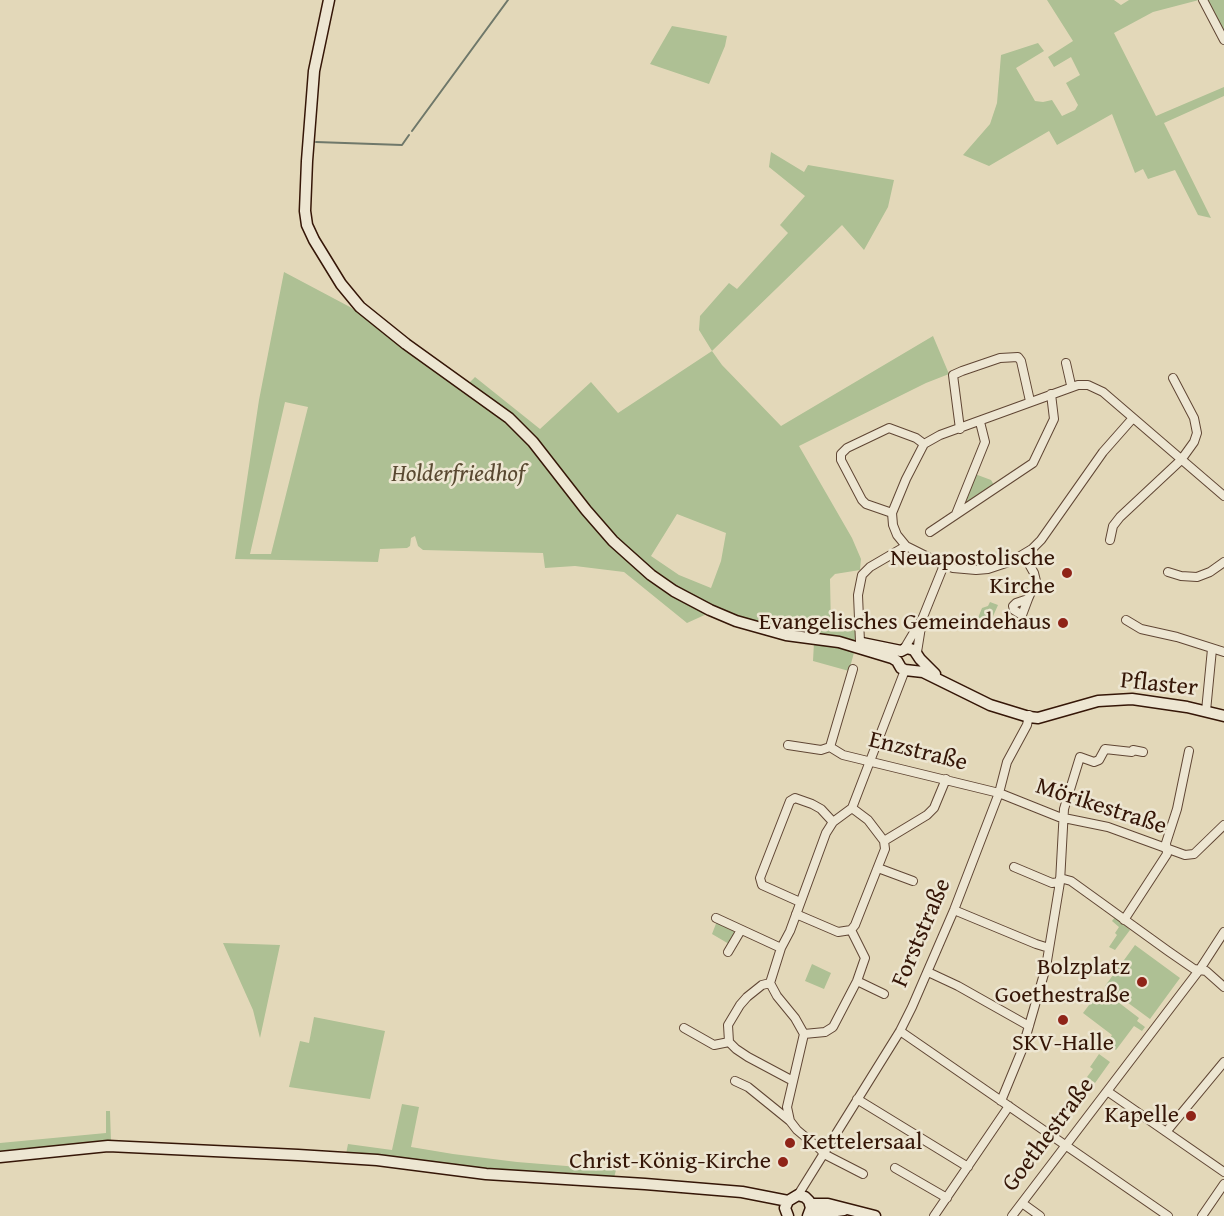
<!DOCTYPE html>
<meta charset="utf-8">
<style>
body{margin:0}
canvas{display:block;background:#e3d8b9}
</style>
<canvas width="1224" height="1216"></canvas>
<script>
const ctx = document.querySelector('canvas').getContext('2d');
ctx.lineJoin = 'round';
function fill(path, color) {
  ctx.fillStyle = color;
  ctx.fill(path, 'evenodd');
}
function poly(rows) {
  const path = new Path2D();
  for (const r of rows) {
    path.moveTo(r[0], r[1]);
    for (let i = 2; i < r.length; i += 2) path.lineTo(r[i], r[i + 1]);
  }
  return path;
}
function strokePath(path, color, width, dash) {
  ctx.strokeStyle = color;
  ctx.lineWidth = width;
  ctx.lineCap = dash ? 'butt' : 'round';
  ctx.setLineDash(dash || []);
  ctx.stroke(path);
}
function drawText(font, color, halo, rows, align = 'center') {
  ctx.font = font + ' "Gentium Book Plus",serif';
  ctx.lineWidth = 5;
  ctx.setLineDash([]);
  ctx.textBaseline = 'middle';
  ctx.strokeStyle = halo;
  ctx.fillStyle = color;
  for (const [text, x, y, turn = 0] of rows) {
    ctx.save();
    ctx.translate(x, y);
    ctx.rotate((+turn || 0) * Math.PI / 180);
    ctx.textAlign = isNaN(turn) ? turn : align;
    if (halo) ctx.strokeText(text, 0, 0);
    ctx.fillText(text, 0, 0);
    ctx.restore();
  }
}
fill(poly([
 [1047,0,1114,0,1121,5,1129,0,1224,0,1224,40,1199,0,1153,12,1114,33,1156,116,1224,87,1224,96,1164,123,1211,218,1198,215,1175,170,1148,179,1143,169,1135,173,1112,114,1057,145,1049,131,989,166,963,155,990,124,997,103,1001,55,1038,43,1044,51,1016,68,1035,101,1043,102,1052,100,1062,116,1075,110,1078,105,1066,83,1080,75,1071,57,1054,67,1048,57,1073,41],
 [672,26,727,36,725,46,709,84,650,64],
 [771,152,804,172,808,165,894,180,888,207,864,250,842,225,712,351,722,365,781,426,933,336,949,374,926,383,799,446,852,538,861,559,860,570,835,574,830,579,831,627,857,631,858,638,849,671,813,661,814,642,709,613,687,623,624,572,575,566,545,568,543,553,423,550,418,546,415,536,411,538,410,546,407,548,380,549,378,562,235,559,259,400,284,272,350,307,464,388,475,377,540,429,591,382,618,413,712,351,699,330,700,316,729,283,737,289,788,233,780,225,805,196,769,167],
 [285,402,308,407,271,554,250,554],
 [677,514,726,533,721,561,711,588,679,575,651,556],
 [975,474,991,480,994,485,971,501,967,501,965,497],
 [990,602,998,605,990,623,978,618,982,608,988,606],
 [1115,917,1130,930,1115,950,1109,947,1117,935,1115,933,1119,927,1112,921],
 [717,921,735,929,736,932,729,944,712,934],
 [223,943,280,945,260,1038,253,1010],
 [1135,945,1180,978,1150,1019,1105,986],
 [812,964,831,973,824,989,805,981],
 [1101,989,1139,1018,1137,1021,1145,1027,1142,1031,1134,1026,1116,1050,1107,1043,1112,1035,1083,1013],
 [314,1017,385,1031,370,1099,289,1087,300,1041,309,1043],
 [1099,1054,1110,1062,1095,1083,1087,1077,1093,1069,1090,1067],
 [402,1104,419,1107,411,1147,453,1154,517,1162,616,1170,612,1186,346,1154,348,1144,392,1150],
 [106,1111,110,1111,111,1142,0,1160,0,1143,106,1133]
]), '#aec094');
strokePath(poly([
 [412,131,508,0],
 [316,142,402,145,409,135]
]), '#6f786a', 2);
const street = poly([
 [1203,0,1224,40],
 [1066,363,1071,385],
 [1133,418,1103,452,1041,540,1032,549,1012,561,988,569,976,570,953,568,944,565,906,546,897,535,893,525,892,513,906,479,924,444,940,435,1078,385,1088,385,1103,392,1224,496],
 [960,429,953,375,962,371,1000,358,1018,357,1021,361,1030,401],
 [892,513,866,504,862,500,841,460,841,454,847,448,889,428,916,438,924,444],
 [956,514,985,442,980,422],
 [930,532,1033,463,1054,419,1051,394],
 [1110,540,1113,526,1120,517,1181,460,1194,442,1197,433,1194,418,1173,378],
 [1024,555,1034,573,1036,581,1028,599,1016,603,1013,606,1014,610,1022,615,1028,599],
 [1168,572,1181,576,1197,577,1210,572,1224,562],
 [1126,620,1141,629,1177,637,1224,652],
 [860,642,858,595,862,575,870,567,906,546],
 [904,649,923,617,944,565],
 [917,652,921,627],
 [1206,711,1212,649],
 [788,745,821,750,830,747],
 [830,747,843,755,999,793,1059,817,1108,827,1185,855,1194,854,1224,825],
 [830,747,853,669],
 [884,841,927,815,934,808,946,779],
 [1014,867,1052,883,1060,882],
 [878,868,913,881],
 [1060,878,1071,881,1168,951,1194,969,1206,971,1224,987],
 [800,902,762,885,760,878,790,801,795,798,812,804,821,809,833,822],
 [954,910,1036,944,1049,948],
 [796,914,838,932,851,930,855,925,885,849,884,841,868,820,852,808],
 [716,918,781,948],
 [1124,920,1167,854,1166,843,1177,809,1189,751],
 [728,952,741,930],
 [928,972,958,986,1029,1026],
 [857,981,884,994],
 [770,983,762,985,747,997,740,1005,728,1025,729,1042,736,1049,748,1057,793,1081],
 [684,1028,714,1045,729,1042],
 [900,1031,1168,1216],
 [804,1034,825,1032,833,1027,857,981,865,958,851,930],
 [735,1081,748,1087,790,1121],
 [1107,1091,1224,1172],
 [857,1099,968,1167],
 [1001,1101,1022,1050,1046,967,1060,882,1064,809,1080,757,1094,762,1099,760,1105,749,1132,752,1133,750,1143,752],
 [1166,1132,1224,1062],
 [895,1168,947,1198],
 [863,1174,824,1154,821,1150,797,1130,790,1121,787,1107,804,1034,795,1018,777,996,770,983,781,948,790,931,826,833,833,822,852,808,905,670],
 [798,1195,900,1031,912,1007,954,910,999,793,1007,762,1027,725,1029,715],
 [1022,1203,1040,1216],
 [934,1216,1009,1106],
 [1012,1216,1200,969,1224,932],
 [1202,1216,1224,1184]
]);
const secondary = poly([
 [329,0,314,71,307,161,305,211,307,225,314,240,341,284,360,307,406,344,509,418,533,442,586,510,613,541,651,575,674,591,710,610,736,621,786,635,839,642,892,658,897,661,901,668,905,670,923,672,990,705,1029,717,1038,718,1098,701,1132,699,1187,707,1224,716],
 [862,643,901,651,907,648,914,650,920,659,935,674],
 [0,1157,108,1146,298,1155,377,1160,486,1174,645,1184,742,1192,788,1201],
 [810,1204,828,1204,875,1216],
 [809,1215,844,1210],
 [788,1216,785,1208,788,1201,798,1195,805,1197,809,1201,811,1208,808,1216]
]);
strokePath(street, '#604634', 10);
strokePath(secondary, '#351607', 13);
strokePath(street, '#ede6d2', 8);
strokePath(secondary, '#ede6d2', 10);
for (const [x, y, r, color] of [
 [1067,573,6,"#8f2418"],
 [1063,623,6,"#8f2418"],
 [1142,982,6,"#8f2418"],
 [1063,1020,6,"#8f2418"],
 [1191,1116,6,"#8f2418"],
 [790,1143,6,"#8f2418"],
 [783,1162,6,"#8f2418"]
]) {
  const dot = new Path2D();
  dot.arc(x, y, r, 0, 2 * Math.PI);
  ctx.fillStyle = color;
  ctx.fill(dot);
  strokePath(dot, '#ede6d2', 2);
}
drawText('italic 24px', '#594931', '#ede6d2', [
 ["Holderfriedhof",458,475]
]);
drawText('24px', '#351607', '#ede6d2', [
 ["Neuapostolische",1055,559],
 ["Kirche",1055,587],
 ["Evangelisches Gemeindehaus",1051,623],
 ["Bolzplatz",1130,968],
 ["Goethestraße",1130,996],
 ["SKV-Halle",1063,1044,"center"],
 ["Kapelle",1179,1116],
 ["Kettelersaal",802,1143,"left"],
 ["Christ-König-Kirche",771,1162]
], 'right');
drawText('24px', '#351607', '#ede6d2', [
 ["Pflaster",1159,685,6],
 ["Enzstraße",918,752,14],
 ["Mörikestraße",1101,807,18],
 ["Forststraße",922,933,-67],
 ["Goethestraße",1049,1135,-53]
]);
</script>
